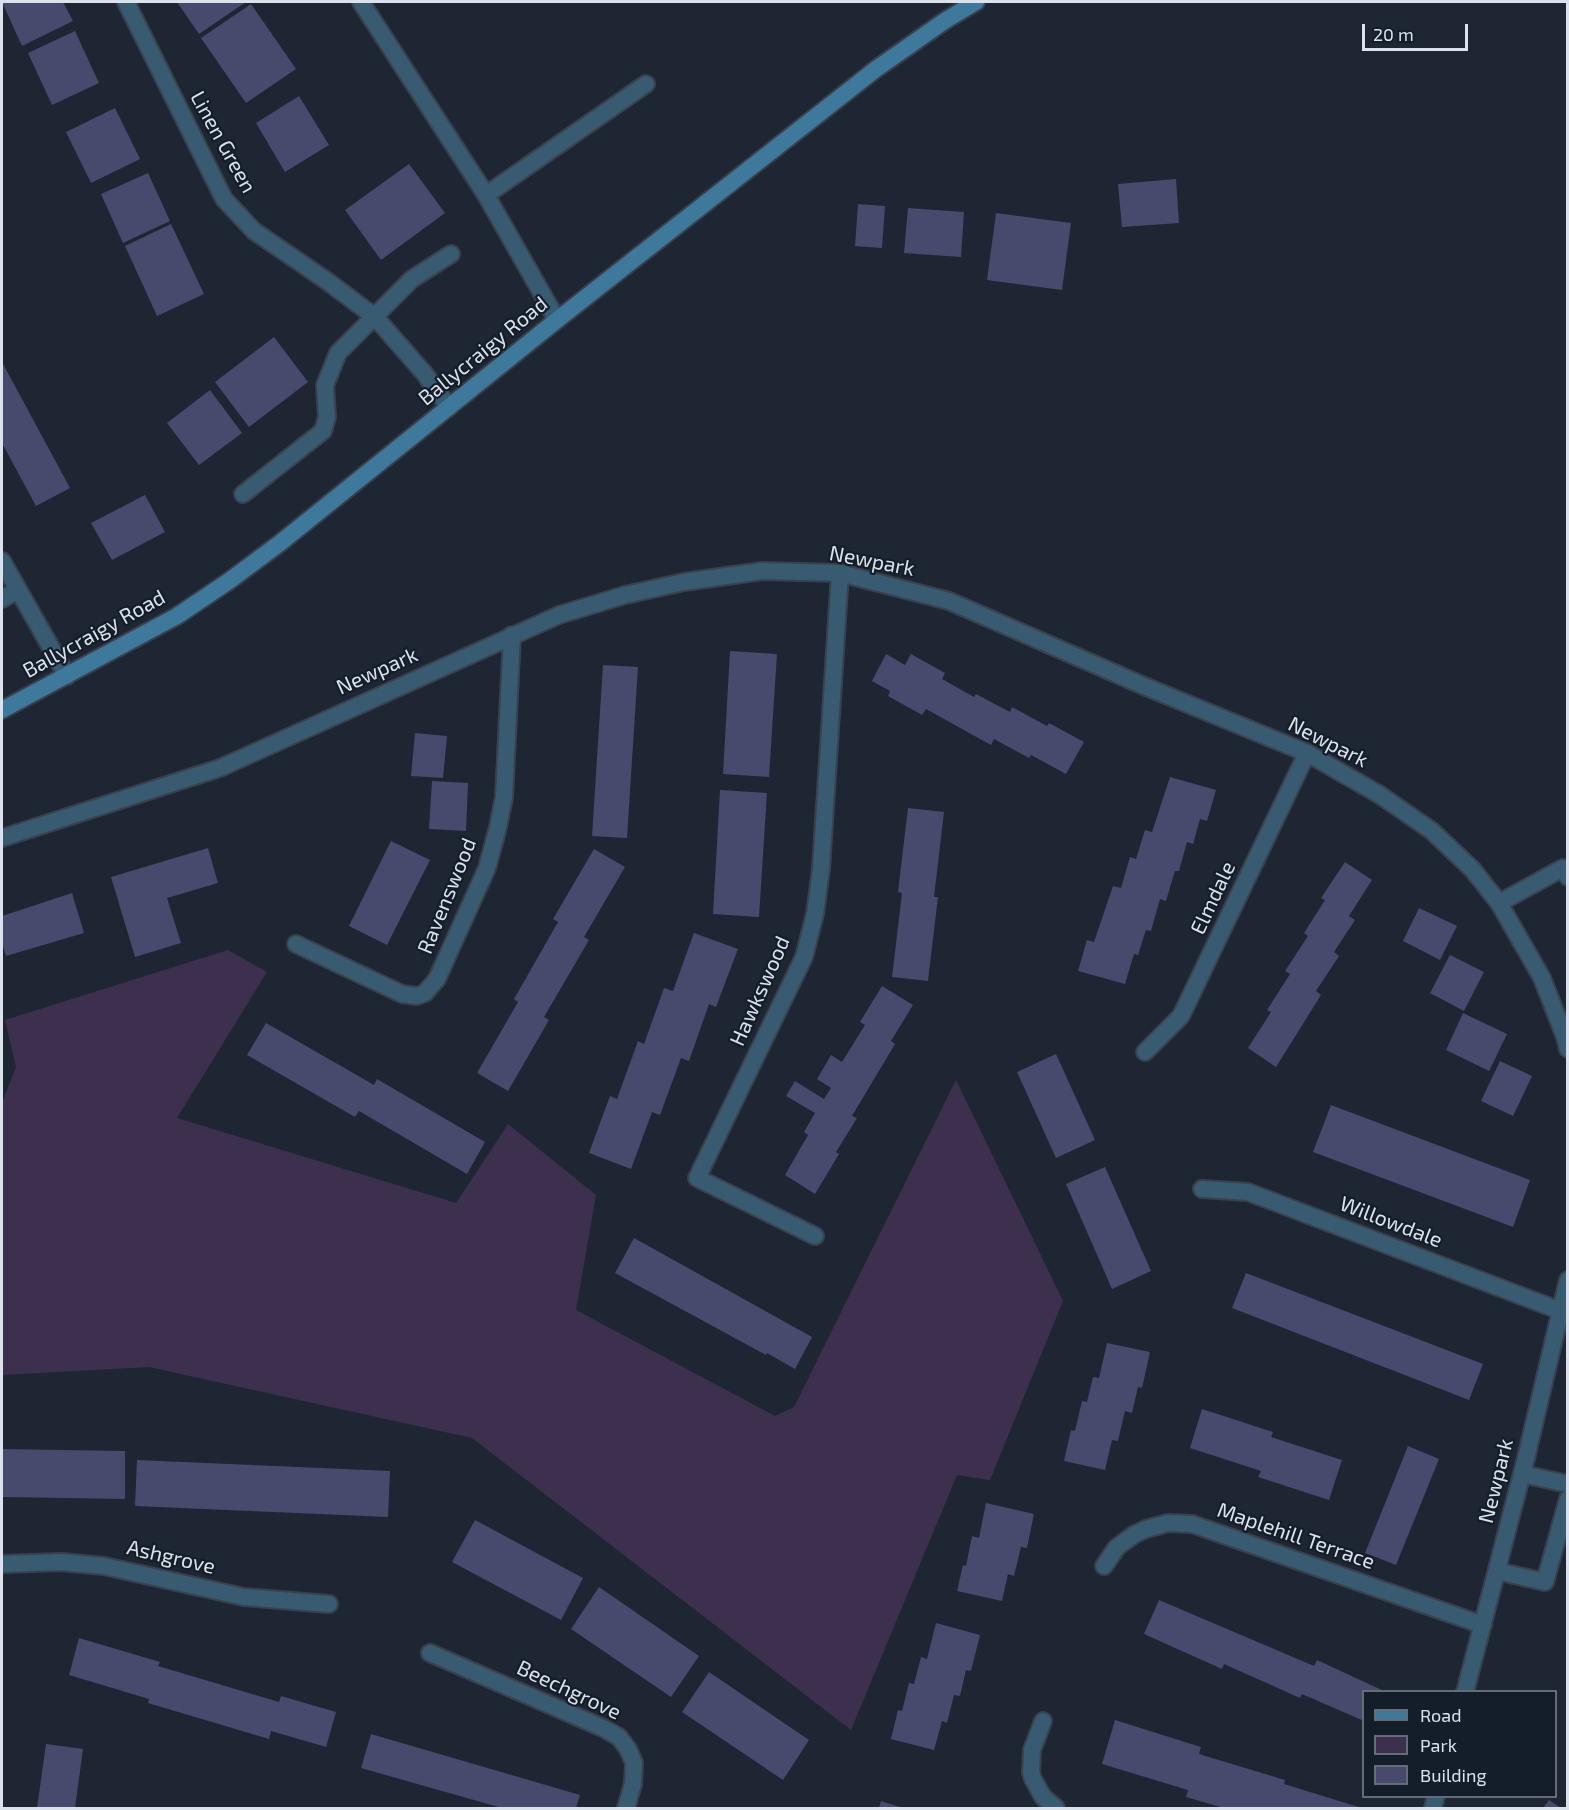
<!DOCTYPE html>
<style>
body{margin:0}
#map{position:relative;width:1569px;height:1810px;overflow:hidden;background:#1e2634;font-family:"Exo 2",sans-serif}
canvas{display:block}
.frame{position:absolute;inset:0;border:3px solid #dce2eb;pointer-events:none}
.legend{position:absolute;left:1362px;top:1690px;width:195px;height:108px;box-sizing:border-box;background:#141d2a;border:2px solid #646c77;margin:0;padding:8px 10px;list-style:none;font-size:18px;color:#dce2eb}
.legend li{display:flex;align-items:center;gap:12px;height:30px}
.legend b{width:30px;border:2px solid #646c77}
.scale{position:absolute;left:1362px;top:24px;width:106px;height:27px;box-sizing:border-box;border:3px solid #dce2eb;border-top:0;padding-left:8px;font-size:18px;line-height:21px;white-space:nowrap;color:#dce2eb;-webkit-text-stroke:4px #141d2a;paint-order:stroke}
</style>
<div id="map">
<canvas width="1569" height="1810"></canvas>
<div class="frame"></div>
<ul class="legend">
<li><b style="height:8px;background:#3e789b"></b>Road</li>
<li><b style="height:16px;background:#3d304f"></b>Park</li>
<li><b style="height:16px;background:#47496d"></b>Building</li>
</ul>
<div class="scale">20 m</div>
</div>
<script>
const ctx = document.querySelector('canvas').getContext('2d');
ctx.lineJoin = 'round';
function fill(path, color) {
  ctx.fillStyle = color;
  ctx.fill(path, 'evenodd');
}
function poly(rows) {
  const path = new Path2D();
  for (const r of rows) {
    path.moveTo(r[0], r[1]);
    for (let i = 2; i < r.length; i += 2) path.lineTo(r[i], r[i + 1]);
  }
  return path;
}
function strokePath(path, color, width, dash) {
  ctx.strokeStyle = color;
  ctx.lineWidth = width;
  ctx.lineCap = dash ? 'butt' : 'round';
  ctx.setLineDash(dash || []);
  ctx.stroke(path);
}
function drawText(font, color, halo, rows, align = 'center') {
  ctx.font = font + ' "Exo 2",sans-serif';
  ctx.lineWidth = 4.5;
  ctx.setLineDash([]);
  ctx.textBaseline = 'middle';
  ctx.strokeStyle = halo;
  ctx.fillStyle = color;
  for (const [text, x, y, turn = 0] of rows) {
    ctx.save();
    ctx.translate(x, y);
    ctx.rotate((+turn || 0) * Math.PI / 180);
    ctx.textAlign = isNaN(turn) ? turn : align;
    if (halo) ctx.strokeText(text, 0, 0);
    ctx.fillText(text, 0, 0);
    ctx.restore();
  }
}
fill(poly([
 [228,950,267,972,177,1118,456,1203,508,1124,596,1195,576,1310,775,1416,794,1407,956,1080,1063,1301,990,1480,957,1475,851,1730,472,1438,149,1367,2,1375,2,1103,16,1067,5,1020]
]), '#3d304f');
fill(poly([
 [2,2,63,2,73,21,22,46],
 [177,2,246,2,199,34],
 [251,4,296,69,246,103,201,38],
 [75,31,99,83,52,105,28,53],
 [299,96,329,145,285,172,256,123],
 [115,108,140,159,91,183,66,132],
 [409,164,445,213,381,260,345,210],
 [148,173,170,221,123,243,101,194],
 [1176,179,1179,223,1122,227,1118,184],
 [858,204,885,206,882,248,855,246],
 [908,208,964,212,961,257,904,253],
 [996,213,1071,223,1062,290,987,280],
 [171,224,204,294,157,316,125,246],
 [274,337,308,382,249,427,215,382],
 [2,362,70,488,36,506,2,443],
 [210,390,242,433,199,465,167,423],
 [145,495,165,532,112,560,91,523],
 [730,651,777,654,769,777,723,774],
 [886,654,905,665,911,654,945,673,942,679,974,697,976,694,1010,712,1012,707,1047,726,1049,723,1084,742,1066,774,1031,755,1029,758,994,739,991,745,926,709,922,715,888,696,890,691,872,681],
 [603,665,638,667,627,838,592,836],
 [415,733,447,736,443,778,411,776],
 [1170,777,1216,790,1207,821,1200,819,1193,844,1187,842,1179,871,1175,871,1166,901,1160,899,1151,931,1146,930,1138,955,1134,954,1125,984,1078,971,1087,940,1094,942,1113,886,1121,888,1130,857,1136,859,1145,830,1152,832],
 [432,781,468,783,466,831,429,829],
 [720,790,767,793,759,917,713,914],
 [908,808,944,812,934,897,938,897,928,981,892,977,902,893,898,892],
 [391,841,430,860,387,945,349,926],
 [208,848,218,883,167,898,181,943,135,957,111,877],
 [594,849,625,867,584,937,589,940,544,1017,549,1020,508,1091,477,1073,518,1002,514,999,558,922,553,919],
 [1345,862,1372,880,1349,916,1355,920,1334,952,1339,956,1316,991,1321,995,1276,1067,1248,1048,1271,1012,1267,1010,1290,974,1285,971,1308,936,1304,933,1325,900,1321,898],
 [72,893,84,933,6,956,2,943,2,916],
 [1419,908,1457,926,1440,960,1403,941],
 [694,933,738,949,716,1007,709,1004,689,1061,681,1058,660,1115,652,1112,631,1169,589,1153,610,1096,617,1099,638,1041,644,1044,664,988,673,991],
 [1450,955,1484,972,1464,1011,1430,993],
 [882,986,913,1005,891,1041,895,1044,852,1116,857,1118,836,1152,839,1154,815,1194,785,1175,808,1135,804,1132,815,1113,786,1096,795,1081,824,1099,831,1088,817,1079,831,1055,842,1062,865,1025,860,1022],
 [1463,1013,1507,1034,1489,1071,1446,1050],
 [266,1023,374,1085,377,1079,485,1142,467,1174,359,1111,355,1117,247,1055],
 [1056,1054,1095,1140,1056,1158,1017,1072],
 [1500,1061,1532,1076,1513,1116,1481,1101],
 [1331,1105,1530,1180,1513,1227,1313,1152],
 [1105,1167,1151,1271,1112,1289,1066,1184],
 [634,1238,812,1337,795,1369,767,1353,766,1355,615,1273],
 [1246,1273,1483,1364,1469,1400,1232,1308],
 [1107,1343,1150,1352,1142,1388,1138,1387,1132,1413,1125,1411,1118,1441,1112,1440,1105,1470,1064,1461,1071,1430,1075,1431,1082,1401,1087,1402,1093,1377,1099,1378],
 [1202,1409,1273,1432,1271,1437,1342,1460,1329,1500,1258,1477,1261,1471,1190,1448],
 [1408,1446,1439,1459,1396,1565,1365,1553],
 [2,1449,125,1451,125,1499,2,1497],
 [137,1460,390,1471,388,1517,135,1506],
 [986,1503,1034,1514,1027,1548,1021,1547,1014,1576,1008,1574,1002,1601,957,1591,963,1565,966,1566,972,1536,979,1538],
 [475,1520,583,1578,561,1620,452,1562],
 [599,1587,699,1656,671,1697,571,1629],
 [1159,1600,1314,1666,1317,1660,1386,1692,1364,1692,1364,1721,1302,1694,1300,1698,1224,1664,1222,1669,1144,1634],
 [936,1623,980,1635,971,1671,966,1670,960,1696,954,1695,947,1723,942,1721,934,1750,891,1739,898,1710,902,1711,909,1683,914,1684,921,1657,927,1659],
 [79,1638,160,1662,158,1666,279,1702,281,1696,336,1712,326,1747,271,1731,269,1739,148,1703,149,1699,69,1675],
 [709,1672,809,1740,783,1780,682,1712],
 [1115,1720,1201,1747,1199,1754,1285,1780,1284,1784,1362,1808,1224,1808,1186,1797,1188,1790,1102,1764],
 [371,1734,580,1795,576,1808,502,1808,361,1768],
 [46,1744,83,1749,75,1808,37,1808],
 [1549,1800,1561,1808,1543,1808],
 [881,1801,903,1808,879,1808]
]), '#47496d');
const service = poly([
 [361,2,486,195,557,320],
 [486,195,646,84],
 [1499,903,1563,868,1568,877],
 [1522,1474,1568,1484],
 [1497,1571,1545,1582,1568,1499]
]);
const minor = poly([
 [126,2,224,199,254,231,327,281,375,317,424,373,449,407],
 [243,494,323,431,327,417,325,385,338,353,412,279,451,254],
 [2,561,67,676],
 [2,599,18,590],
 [2,838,220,768,559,615,625,595,684,582,762,571,840,573,949,601,1144,686,1307,753,1380,795,1432,831,1473,870,1499,903,1542,978,1565,1037,1568,1049],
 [296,944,402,994,417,996,425,993,437,979,487,868,498,827,504,797,512,635],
 [1145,1052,1181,1016,1307,753],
 [1202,1189,1248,1192,1561,1311],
 [815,1236,697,1178,804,957,815,914,821,869,840,573],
 [2,1564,61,1562,104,1566,244,1597,329,1604],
 [1104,1566,1117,1547,1135,1534,1146,1529,1168,1523,1192,1524,1483,1625],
 [430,1653,603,1728,619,1737,628,1749,634,1763,633,1784,626,1808],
 [1465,1692,1526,1458,1568,1280],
 [1043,1721,1032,1750,1031,1772,1033,1779,1043,1797,1056,1808],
 [1433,1808,1436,1796]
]);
const secondary = poly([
 [2,710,177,616,229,581,280,543,557,320,876,69,946,20,976,2]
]);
strokePath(service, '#39404e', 20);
strokePath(minor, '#39404e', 20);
strokePath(secondary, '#39404e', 20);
strokePath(service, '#385b71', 16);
strokePath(minor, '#385b71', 16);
strokePath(secondary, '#3e789b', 16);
drawText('21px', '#dce2eb', '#141d2a', [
 ["Linen Green",223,142,61],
 ["Ballycraigy Road",483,351,-39],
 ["Newpark",872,561,11],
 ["Ballycraigy Road",94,634,-29],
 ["Newpark",377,671,-24],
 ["Newpark",1328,742,27],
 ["Ravenswood",447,896,-68],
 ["Elmdale",1213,898,-65],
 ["Hawkswood",760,991,-66],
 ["Willowdale",1391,1222,21],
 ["Newpark",1496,1481,-76],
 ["Maplehill Terrace",1296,1536,19],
 ["Ashgrove",171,1557,13],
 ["Beechgrove",569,1690,25]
]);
</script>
